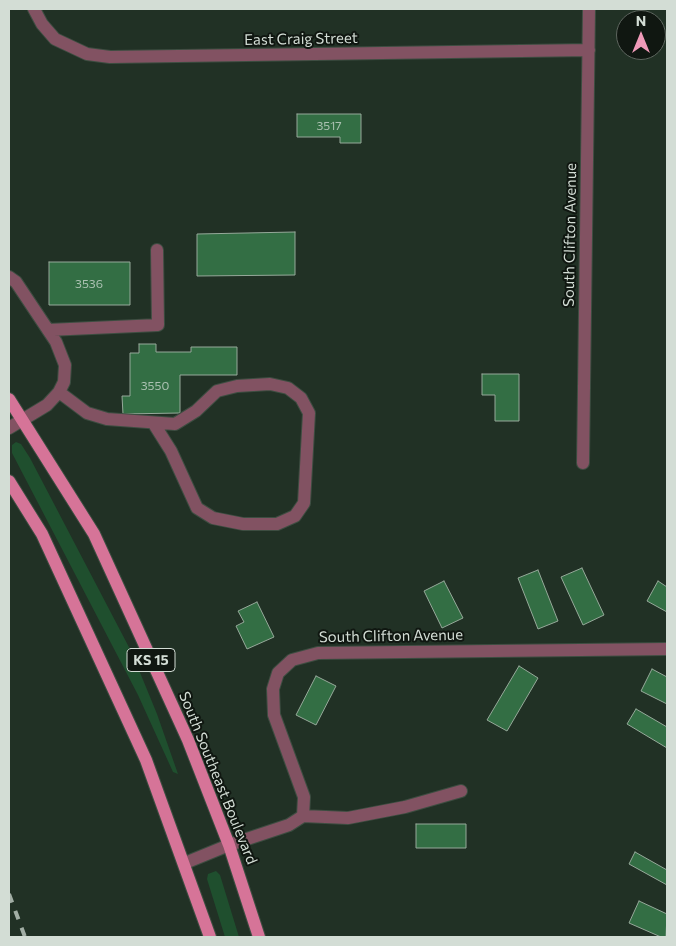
<!DOCTYPE html>
<style>
body{margin:0}
#map{position:relative;width:676px;height:946px;overflow:hidden;background:#213125;font-family:Commissioner,sans-serif}
canvas{display:block}
.frame{position:absolute;inset:0;border:10px solid #d3ddd5;pointer-events:none}
.north{position:absolute;left:616px;top:10px;width:50px;height:50px;box-sizing:border-box;background:#101711;border:1px solid #5e665f;border-radius:50%;rotate:0deg;font-size:14px;font-weight:700;line-height:20px;text-align:center;color:#d3ddd5}
.north::after{content:'';display:block;margin:auto;width:18px;height:22px;background:#ef9ab8;clip-path:polygon(50% 0,100% 100%,50% 72%,0 100%)}
</style>
<div id="map">
<canvas width="676" height="946"></canvas>
<div class="frame"></div>
<div class="north">N</div>
</div>
<script>
const ctx = document.querySelector('canvas').getContext('2d');
ctx.lineJoin = 'round';
function fill(path, color) {
  ctx.fillStyle = color;
  ctx.fill(path, 'evenodd');
}
function poly(rows) {
  const path = new Path2D();
  for (const r of rows) {
    path.moveTo(r[0], r[1]);
    for (let i = 2; i < r.length; i += 2) path.lineTo(r[i], r[i + 1]);
  }
  return path;
}
function strokePath(path, color, width, dash) {
  ctx.strokeStyle = color;
  ctx.lineWidth = width;
  ctx.lineCap = dash ? 'butt' : 'round';
  ctx.setLineDash(dash || []);
  ctx.stroke(path);
}
function drawText(font, color, halo, rows, align = 'center') {
  ctx.font = font + ' Commissioner,sans-serif';
  ctx.lineWidth = 4;
  ctx.setLineDash([]);
  ctx.textBaseline = 'middle';
  ctx.strokeStyle = halo;
  ctx.fillStyle = color;
  for (const [text, x, y, turn = 0] of rows) {
    ctx.save();
    ctx.translate(x, y);
    ctx.rotate((+turn || 0) * Math.PI / 180);
    ctx.textAlign = isNaN(turn) ? turn : align;
    if (halo) ctx.strokeText(text, 0, 0);
    ctx.fillText(text, 0, 0);
    ctx.restore();
  }
}
fill(poly([
 [16,442,21,444,30,458,132,653,157,714,178,774,173,772,138,695,12,453,12,445],
 [216,871,220,875,239,937,225,937,207,879,208,874]
]), '#1f4f2e');
const building = poly([
 [297,114,361,114,361,143,340,143,340,137,297,137,297,114],
 [295,232,295,275,197,276,197,234,295,232],
 [49,262,130,262,130,305,49,305,49,262],
 [139,344,156,344,156,352,191,352,191,347,237,347,237,375,180,375,180,413,123,414,122,396,130,396,130,353,139,353,139,344],
 [482,374,519,374,519,421,495,421,495,395,482,395,482,374],
 [582,568,604,615,583,625,561,577,582,568],
 [538,570,558,621,538,629,518,578,538,570],
 [444,581,463,618,442,628,424,591,444,581],
 [658,581,667,587,667,612,647,601,658,581],
 [257,602,274,637,247,649,236,626,244,622,238,611,257,602],
 [519,666,538,678,507,731,487,720,519,666],
 [652,669,667,677,667,704,641,691,652,669],
 [316,676,336,686,316,725,296,715,316,676],
 [636,709,667,727,667,748,627,724,636,709],
 [416,824,466,824,466,848,416,848,416,824],
 [635,852,667,870,667,885,629,864,635,852],
 [639,901,667,914,666,937,661,937,629,923,639,901]
]);
fill(building, '#336e44');
strokePath(building, '#96a99a', 1);
const minor = poly([
 [34,9,42,24,55,39,87,54,110,57,589,50],
 [9,277,16,282,56,342,65,365,64,382,59,392,47,405,9,428],
 [48,330,158,325,157,250],
 [59,392,87,413,107,419,175,424,196,411,217,391,237,386,270,384,288,388,301,398,309,413,304,503,295,516,277,524,243,524,213,518,197,508,171,451,154,424],
 [583,463,589,9],
 [303,816,348,818,405,807,461,791],
 [185,863,229,845,289,825,303,816,304,797,274,715,273,689,278,673,292,660,318,653,667,649]
]);
const major = poly([
 [9,399,94,534,188,740,229,845,259,937],
 [9,481,42,534,146,760,210,937]
]);
strokePath(minor, '#3d4d41', 14);
strokePath(major, '#3d4d41', 14);
strokePath(minor, '#825262', 12);
strokePath(major, '#d67498', 12);
strokePath(poly([
 [9,894,25,937]
]), '#a2aea5', 4, [9, 9]);
drawText('12px', '#abc1b1', null, [
 ["3517",329,126],
 ["3536",89,284],
 ["3550",155,386]
]);
for (const [x, y, w] of [
 [151,660,48]
]) {
  const box = new Path2D();
  box.roundRect(x - w / 2, y - 11.5, w, 23, 4);
  ctx.fillStyle = '#101711';
  ctx.fill(box);
  strokePath(box, '#d3ddd5', 1);
}
drawText('bold 14px', '#d3ddd5', null, [
 ["KS 15",151,660]
]);
drawText('15px', '#d3ddd5', '#101711', [
 ["East Craig Street",301,39,-1],
 ["South Clifton Avenue",570,235,-89],
 ["South Clifton Avenue",391,636,-1],
 ["South Southeast Boulevard",218,778,68]
]);
</script>
